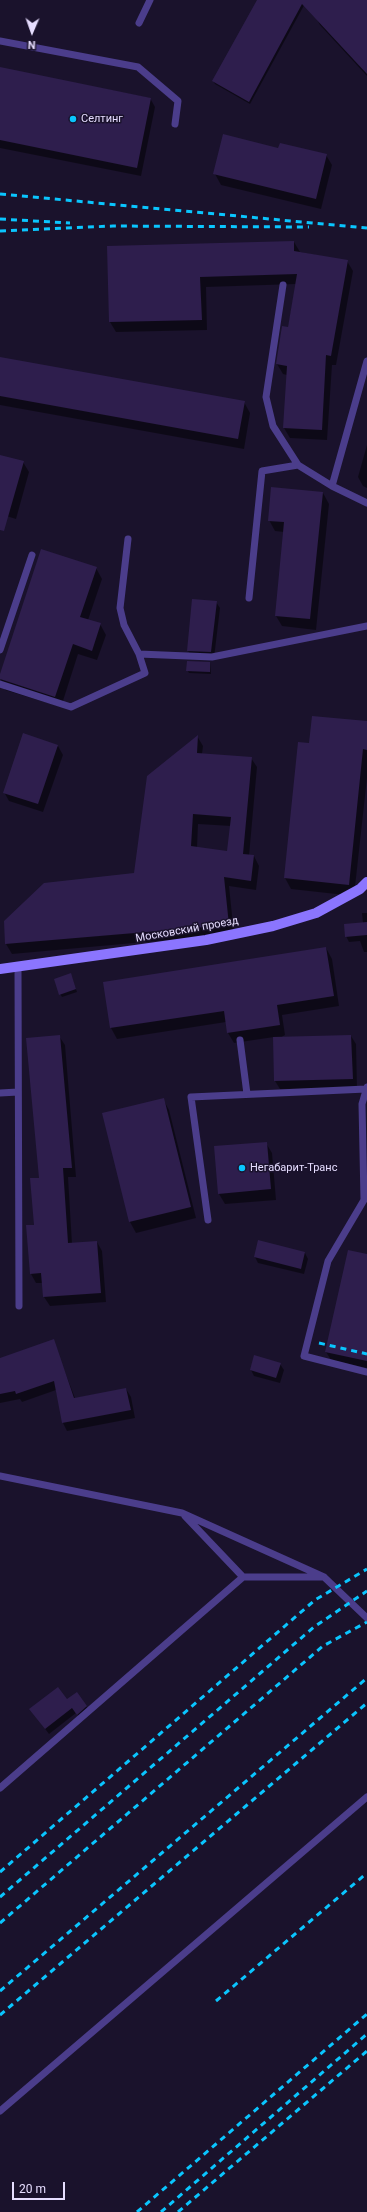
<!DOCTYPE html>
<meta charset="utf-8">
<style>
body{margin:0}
#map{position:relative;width:367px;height:2212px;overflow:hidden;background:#1a122c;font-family:Roboto,sans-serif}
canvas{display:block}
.north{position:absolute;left:12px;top:12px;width:40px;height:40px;-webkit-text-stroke:3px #1a122c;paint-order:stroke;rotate:182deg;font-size:11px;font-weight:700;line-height:16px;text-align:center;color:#e6ddff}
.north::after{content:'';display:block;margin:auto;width:14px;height:18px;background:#e6ddff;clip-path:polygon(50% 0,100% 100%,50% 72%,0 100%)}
.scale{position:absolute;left:12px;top:2182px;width:53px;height:18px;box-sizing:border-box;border:2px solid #e6ddff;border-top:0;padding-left:5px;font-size:12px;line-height:14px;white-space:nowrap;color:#e6ddff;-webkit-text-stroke:3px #1a122c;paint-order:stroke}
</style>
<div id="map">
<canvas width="367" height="2212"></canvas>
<div class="north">N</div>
<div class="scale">20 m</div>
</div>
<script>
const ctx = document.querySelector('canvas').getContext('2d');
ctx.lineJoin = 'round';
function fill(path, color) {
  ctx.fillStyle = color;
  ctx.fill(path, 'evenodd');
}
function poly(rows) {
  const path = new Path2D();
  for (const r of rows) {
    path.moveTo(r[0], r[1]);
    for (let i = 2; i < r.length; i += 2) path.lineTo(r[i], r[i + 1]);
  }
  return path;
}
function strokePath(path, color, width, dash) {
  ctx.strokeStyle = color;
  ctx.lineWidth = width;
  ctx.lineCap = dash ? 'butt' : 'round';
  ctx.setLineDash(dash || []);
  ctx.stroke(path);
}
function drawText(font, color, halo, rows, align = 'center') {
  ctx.font = font + ' Roboto,sans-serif';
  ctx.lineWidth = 3;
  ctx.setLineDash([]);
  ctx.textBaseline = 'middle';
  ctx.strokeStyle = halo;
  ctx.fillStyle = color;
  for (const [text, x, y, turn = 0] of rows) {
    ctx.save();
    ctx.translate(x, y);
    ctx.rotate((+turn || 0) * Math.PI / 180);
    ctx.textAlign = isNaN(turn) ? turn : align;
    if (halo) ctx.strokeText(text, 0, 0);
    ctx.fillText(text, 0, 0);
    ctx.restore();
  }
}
fill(poly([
 [258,0,307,0,250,104,215,84,213,81],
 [333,0,367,0,367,76,320,25,315,16],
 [0,68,150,98,155,107,141,176,0,148],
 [279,149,326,155,332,165,321,209,221,185,215,174],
 [294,242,300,252,347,261,353,271,336,365,332,365,327,440,290,438,284,428,287,375,283,374,277,364,288,328,296,284,206,287,207,330,116,332,110,322,108,247],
 [0,358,244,402,250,413,244,449,0,405],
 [367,445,367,488,363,486,358,477],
 [0,456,23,462,29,472,16,519,0,514],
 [323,493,329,504,316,630,282,626,276,616,284,532,275,531,269,520],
 [96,568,102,579,88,620,100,624,106,635,97,660,78,654,61,707,5,690,0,677],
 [216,602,220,608,214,658,192,657,188,651],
 [210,663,211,674,189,673,187,670],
 [367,722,367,778,354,896,291,889,285,878,299,743,310,744],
 [197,736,203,746,202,754,251,758,257,767,249,856,254,856,259,866,256,890,229,886,234,934,12,954,6,944,135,874],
 [198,824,231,826,228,853,197,848],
 [58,746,63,755,43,812,9,801,4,792],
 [362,913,367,913,367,952,364,952,360,941,349,942,346,936,363,923],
 [326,948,332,959,339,1006,282,1015,285,1035,280,1038,351,1036,356,1044,357,1088,280,1089,275,1081,274,1037,234,1043,228,1033,226,1022,117,1039,111,1028,104,983],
 [72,977,77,992,62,997,60,994],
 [59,1036,65,1045,76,1177,68,1177,72,1244,97,1242,102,1251,106,1302,50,1306,44,1297,43,1283,36,1283,31,1274,40,1179],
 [163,1099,169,1110,196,1218,136,1233,130,1222,103,1114],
 [266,1143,272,1153,276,1200,225,1204,219,1194],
 [305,1253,308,1259,304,1274,258,1263,255,1257],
 [367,1255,367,1368,331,1360,326,1352],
 [53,1341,75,1398,126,1389,131,1397,135,1418,67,1431,63,1423,56,1390,22,1402,20,1399,0,1403,0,1364],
 [280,1364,284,1370,280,1383,254,1376,251,1370],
 [67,1701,86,1706,90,1712,81,1720,76,1713,49,1734,30,1709]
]), '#0007');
fill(poly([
 [257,0,367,0,367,74,302,4,249,102,212,81],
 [0,67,151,98,137,168,0,140],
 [223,134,278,148,280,143,327,154,316,199,213,174],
 [294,241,294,251,348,260,331,356,326,355,322,430,283,428,287,366,276,364,282,326,288,327,297,274,200,277,202,320,109,322,107,246],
 [0,357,245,401,238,439,0,396],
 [0,455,24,461,4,531,0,530],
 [271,487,323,492,310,619,275,616,284,522,268,521],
 [41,549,97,567,80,617,101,623,92,651,73,644,55,697,0,679,0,674],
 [192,599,217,601,211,652,187,651],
 [187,661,210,662,210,672,186,671],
 [312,716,367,721,367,750,363,749,349,885,284,878,298,742,309,743],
 [23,733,58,745,38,804,3,793],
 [198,735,197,753,252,757,243,854,254,855,251,881,224,877,229,925,5,944,4,921,44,883,134,873,147,776],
 [193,814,231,817,227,851,191,846],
 [367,922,367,935,345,937,344,924],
 [326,947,334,996,277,1005,280,1025,227,1033,224,1011,110,1028,103,982],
 [71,973,76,989,59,995,54,979],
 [60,1035,72,1168,63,1168,68,1243,97,1241,101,1293,43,1297,41,1273,30,1274,26,1225,34,1225,30,1178,39,1178,26,1038],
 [351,1035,353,1079,274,1081,273,1037],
 [164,1098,191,1207,129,1222,102,1113],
 [267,1142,271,1189,218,1194,214,1146],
 [258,1240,305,1252,301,1269,254,1257],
 [348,1250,367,1254,367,1361,325,1352],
 [54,1339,74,1398,126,1388,131,1410,62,1423,54,1381,16,1394,15,1391,0,1394,0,1358],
 [254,1355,281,1363,276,1378,250,1370],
 [58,1687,67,1699,77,1692,87,1706,77,1715,72,1708,45,1729,29,1709]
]), '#2e1e4d');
strokePath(poly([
 [139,23,150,0],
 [0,41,138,67,178,101,175,124],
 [283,285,266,397,273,426,298,465,332,486,367,503],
 [332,486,367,361],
 [128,539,120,608,124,625,139,654],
 [249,598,262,471,298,465],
 [0,650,32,555],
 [0,684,71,707,145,673,139,654,212,657,367,626],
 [18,968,19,1306],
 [240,1040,247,1094],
 [367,1087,362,1104,364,1200,328,1261,304,1356,367,1372],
 [0,1093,18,1092],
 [208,1220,191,1097,366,1089],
 [0,1476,182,1513,324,1577,367,1618],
 [185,1516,243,1577],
 [0,1788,243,1577,324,1577],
 [0,2111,367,1797]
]), '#4b3d8b', 7);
strokePath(poly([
 [0,969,206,940,273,926,316,913,360,889,367,882]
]), '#8b75fe', 10);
strokePath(poly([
 [0,194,367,228],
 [0,219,70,223],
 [0,231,113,226,309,227],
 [319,1343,367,1354],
 [0,1872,315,1600,367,1569],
 [0,1897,314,1627,367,1591],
 [0,1923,323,1646,367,1622],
 [0,1991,367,1678],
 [216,2001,367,1873],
 [0,2015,367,1703],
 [137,2212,367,2014],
 [161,2212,367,2034],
 [178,2212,367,2051]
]), '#0ac5fe', 3, [6, 5]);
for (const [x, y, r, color] of [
 [73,119,4,"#0ac5fe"],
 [242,1168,4,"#0ac5fe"]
]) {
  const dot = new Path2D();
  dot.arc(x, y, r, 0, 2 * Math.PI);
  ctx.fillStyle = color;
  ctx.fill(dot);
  strokePath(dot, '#1a122c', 1.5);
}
drawText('11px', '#e6ddff', '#1a122c', [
 ["Селтинг",81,119],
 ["Негабарит-Транс",250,1168]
], 'left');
drawText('11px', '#e6ddff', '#1a122c', [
 ["Московский проезд",187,930,-10]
]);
</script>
